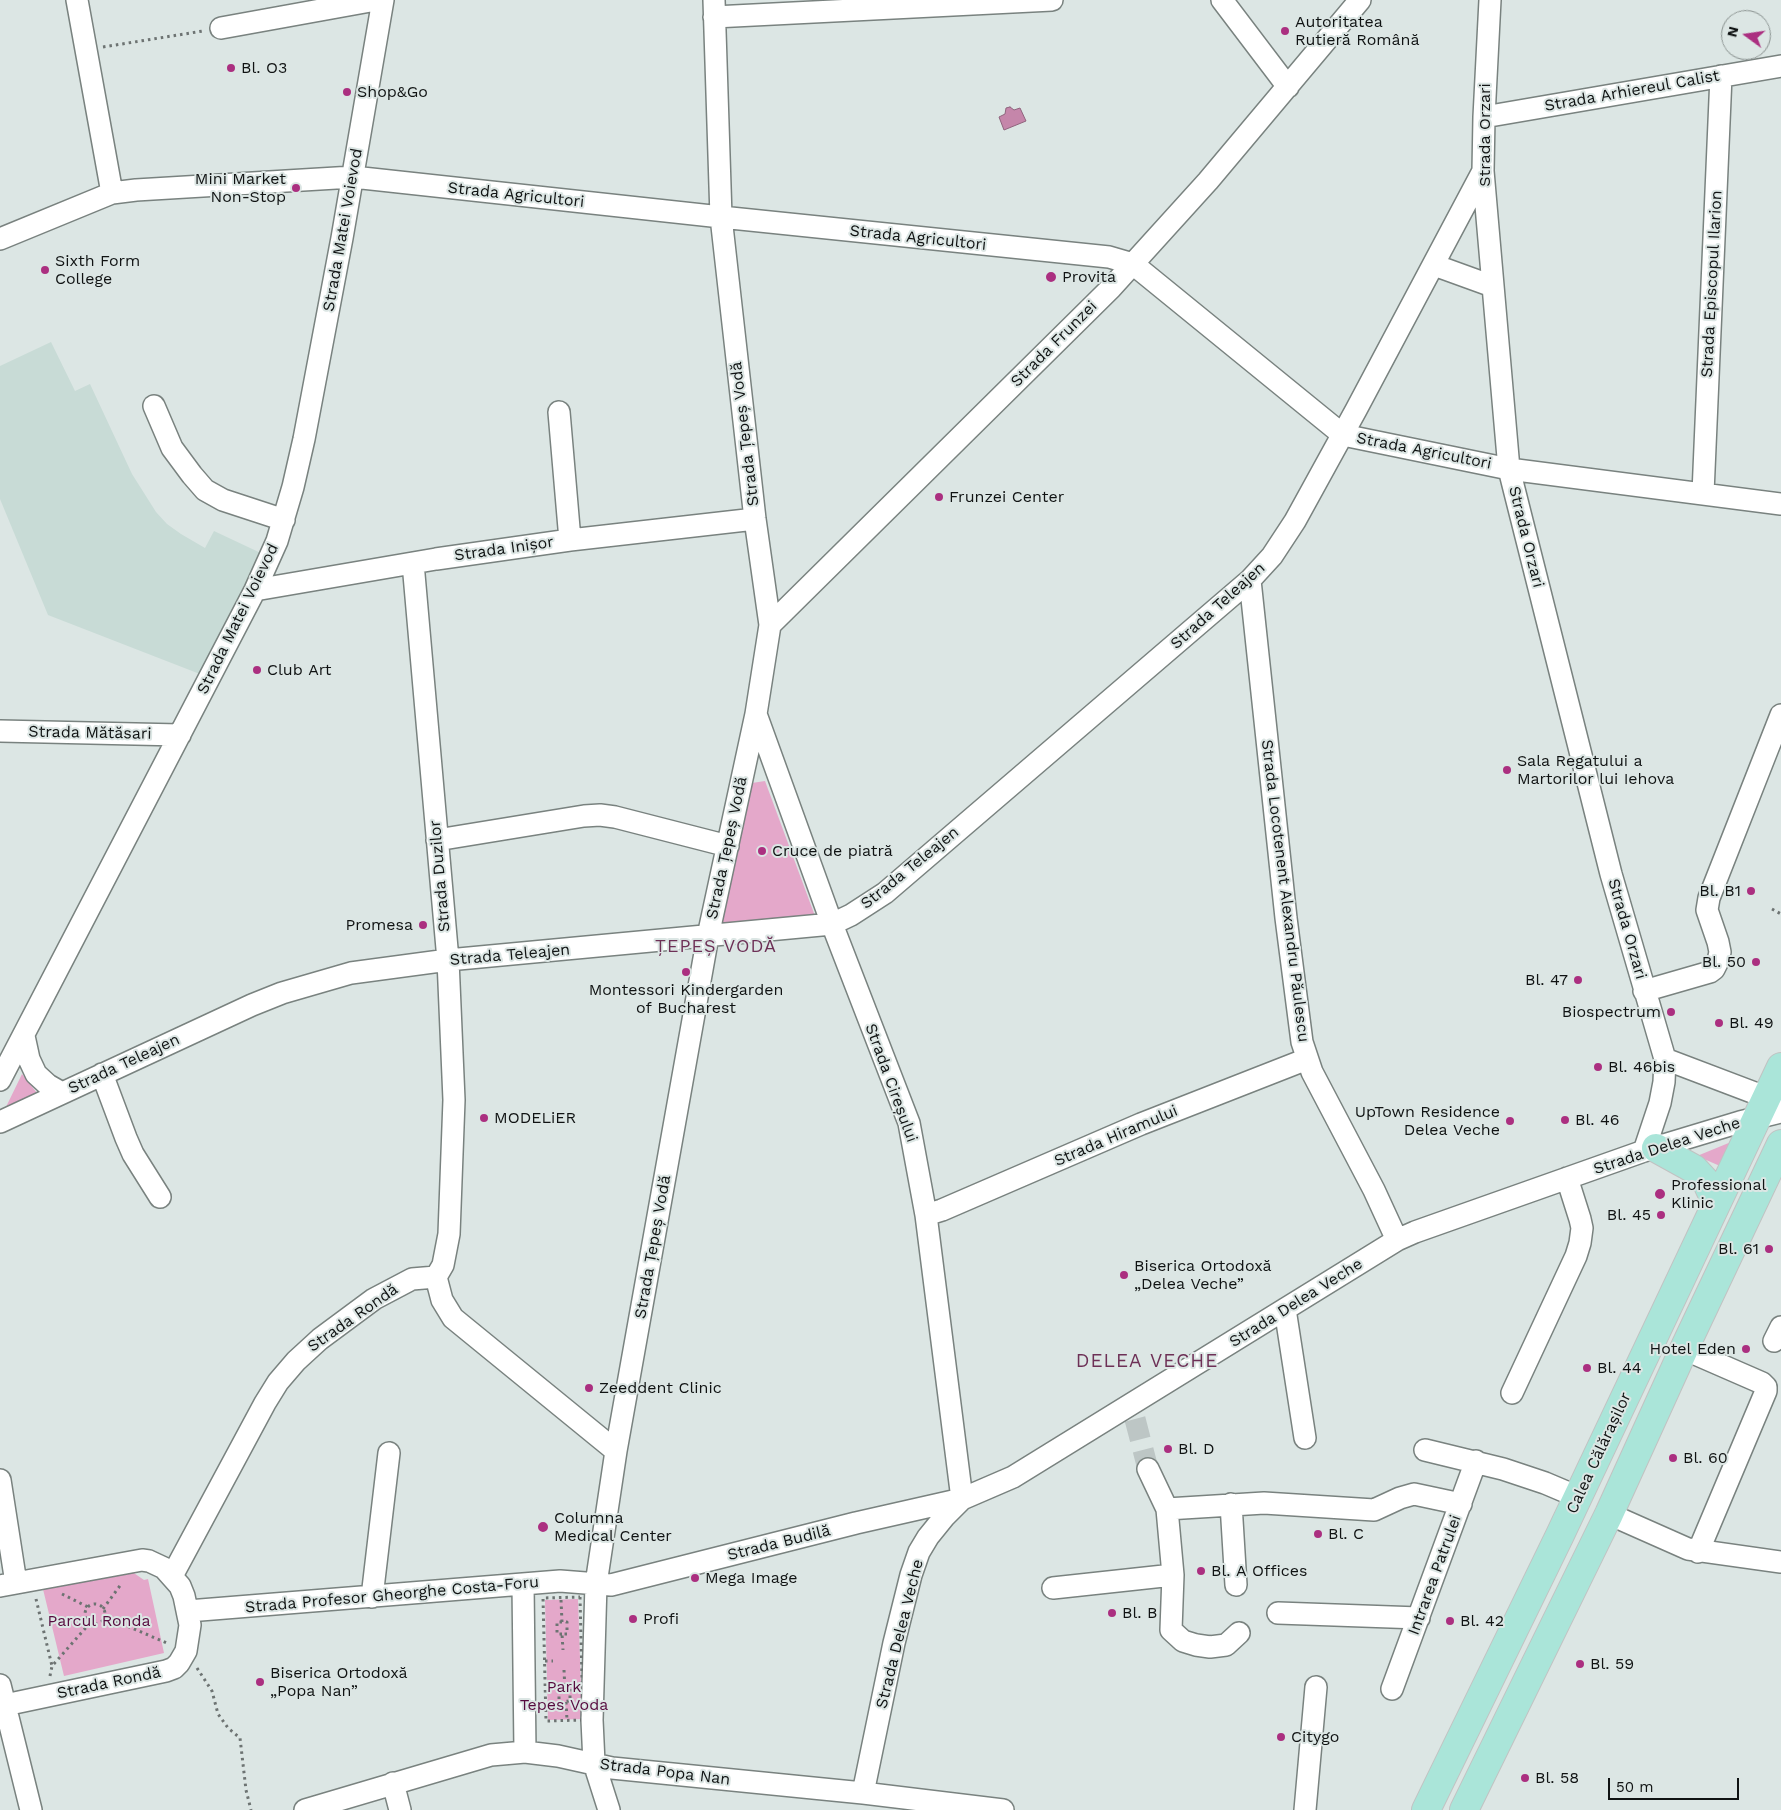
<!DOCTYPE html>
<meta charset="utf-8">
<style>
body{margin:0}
#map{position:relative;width:1781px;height:1810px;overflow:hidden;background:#dce6e4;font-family:"Work Sans",sans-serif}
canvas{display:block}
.north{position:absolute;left:1721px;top:10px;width:50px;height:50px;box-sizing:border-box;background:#dce6e4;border:1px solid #8a9290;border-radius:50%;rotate:284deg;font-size:14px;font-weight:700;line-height:20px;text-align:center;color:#101313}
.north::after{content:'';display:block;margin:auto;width:18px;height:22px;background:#ab2f80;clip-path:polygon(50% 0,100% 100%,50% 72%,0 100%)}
.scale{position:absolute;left:1608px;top:1778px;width:131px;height:22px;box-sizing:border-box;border:2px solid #101313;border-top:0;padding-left:6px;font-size:15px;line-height:18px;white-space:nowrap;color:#101313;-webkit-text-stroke:4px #dce6e4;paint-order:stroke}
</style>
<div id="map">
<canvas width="1781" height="1810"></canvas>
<div class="north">N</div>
<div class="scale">50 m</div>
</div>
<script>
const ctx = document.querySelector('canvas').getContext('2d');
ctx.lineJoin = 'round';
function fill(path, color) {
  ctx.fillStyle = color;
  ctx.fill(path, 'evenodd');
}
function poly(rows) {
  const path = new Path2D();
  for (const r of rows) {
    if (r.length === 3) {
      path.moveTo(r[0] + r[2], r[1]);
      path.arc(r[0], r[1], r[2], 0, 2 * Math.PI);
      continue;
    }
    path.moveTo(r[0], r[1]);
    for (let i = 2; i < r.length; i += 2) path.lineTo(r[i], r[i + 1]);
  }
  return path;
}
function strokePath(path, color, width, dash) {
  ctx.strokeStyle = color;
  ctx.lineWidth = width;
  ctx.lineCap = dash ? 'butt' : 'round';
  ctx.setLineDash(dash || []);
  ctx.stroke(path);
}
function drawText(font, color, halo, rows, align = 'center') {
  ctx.font = font + ' "Work Sans",sans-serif';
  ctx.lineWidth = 4;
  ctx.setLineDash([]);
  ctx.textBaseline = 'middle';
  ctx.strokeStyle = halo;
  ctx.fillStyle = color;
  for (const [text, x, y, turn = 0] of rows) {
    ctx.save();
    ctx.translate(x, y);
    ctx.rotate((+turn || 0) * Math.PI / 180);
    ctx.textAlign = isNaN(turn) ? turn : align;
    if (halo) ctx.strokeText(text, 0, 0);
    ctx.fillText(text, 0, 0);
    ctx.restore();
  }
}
fill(poly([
 [51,342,75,391,90,384,132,474,156,512,167,524,181,534,205,548,214,531,265,555,205,676,48,615,0,499,0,366]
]), '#c8dbd6');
fill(poly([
 [765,781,815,916,722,923,752,783],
 [22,1074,37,1093,6,1107],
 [1731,1142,1720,1166,1697,1156],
 [128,1569,144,1580,148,1579,164,1653,64,1676,42,1585],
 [578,1599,582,1719,548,1720,545,1600]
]), '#e4a8ca');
const water = poly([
 [1010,107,1014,110,1020,108,1026,121,1004,130,999,117,1005,114,1006,108,1010,107]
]);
fill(water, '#c586aa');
strokePath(water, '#8f647d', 1);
strokePath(poly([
 [1135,1419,1148,1469]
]), '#bdc6c5', 21, [21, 11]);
const minor = poly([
 [77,0,112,193],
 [1222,0,1288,87],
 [1490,0,1484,117,1483,171,1509,469,1611,874,1665,1059,1664,1082,1660,1103,1644,1151],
 [714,17,1052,0],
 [221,28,376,0],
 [1484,117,1781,66],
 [0,239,112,193,136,190,353,177,721,217,1109,257,1133,264,1343,435,1509,469,1781,504],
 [1434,265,1492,286],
 [154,406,172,448,192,475,205,490,223,500,284,520],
 [559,412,570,540],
 [1703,493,1721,76],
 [413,563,448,960,454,1100,449,1234,443,1265,436,1277],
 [1250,580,1286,918,1302,1042,1312,1072,1374,1190,1397,1240],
 [255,590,436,559,570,540,755,519],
 [770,625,1111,288,1208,181,1360,0],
 [756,714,832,924,909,1123,926,1215,962,1499],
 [0,731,180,735],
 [437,840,584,816,600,815,615,817,728,846],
 [1644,991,1710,972,1714,969,1718,961,1720,952,1718,942,1707,910,1709,898,1781,715],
 [24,1036,29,1059,36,1074,48,1085,62,1093],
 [1665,1059,1781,1103],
 [102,1074,126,1138,133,1154,160,1197],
 [0,1080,255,590,277,541,293,487,304,439,342,238,383,0],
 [0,1122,252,1005,282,993,351,973,448,960,832,924,851,915,885,893,1250,580,1272,556,1295,521,1356,410,1483,171],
 [926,1215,942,1210,1141,1124,1307,1059],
 [436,1277,442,1300,453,1318,616,1451],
 [1285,1309,1305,1438],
 [1774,1341,1781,1327],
 [1684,1349,1762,1383,1766,1387,1766,1391,1698,1552],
 [1512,1393,1576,1256,1580,1243,1582,1228,1580,1219,1567,1178],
 [1425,1450,1503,1469,1545,1483,1578,1497],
 [1148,1469,1167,1509,1173,1575,1171,1630,1183,1641,1196,1645,1210,1647,1226,1645,1239,1633],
 [0,1480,16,1583],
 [1231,1504,1236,1585],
 [1167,1509,1264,1503,1374,1510,1400,1498,1414,1494,1461,1504],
 [1609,1514,1688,1549,1781,1562],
 [172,1576,265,1403,278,1382,296,1361,320,1339,374,1299,412,1279,436,1277],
 [523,1584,525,1752],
 [0,1586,142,1560,149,1561,164,1568,180,1586,184,1596,190,1625,186,1651,179,1663,174,1668,166,1671,5,1705],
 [1053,1588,1173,1575],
 [372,1597,389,1453],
 [188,1611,560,1581,611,1585,856,1523,962,1499],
 [1278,1613,1419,1618],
 [0,1685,31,1810],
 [1392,1689,1476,1461],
 [393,1783,400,1810],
 [863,1793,894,1643,911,1575,919,1552,928,1537,945,1516,962,1499,1013,1477,1397,1240,1415,1232,1644,1151,1740,1122,1781,1112],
 [305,1810,491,1755,525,1752,558,1756,612,1768,863,1793,1003,1810],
 [609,1810,594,1763,592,1720,596,1584,616,1451,708,936,756,714,770,625,755,519,721,217,714,0],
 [1305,1810,1316,1687]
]);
const major = poly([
 [1656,1148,1694,1169,1707,1183,1716,1202],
 [1426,1810,1559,1537,1781,1067],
 [1464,1810,1609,1514,1684,1349,1781,1144]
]);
strokePath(minor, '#79827f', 24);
strokePath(major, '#c1c2c2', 30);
strokePath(poly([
 [103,47,203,31],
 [1772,909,1781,914],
 [62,1594,88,1607],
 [580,1597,583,1720,546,1721,543,1598,580,1597],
 [36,1599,52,1666],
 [561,1600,562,1622],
 [95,1614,10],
 [103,1609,122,1583],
 [104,1616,169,1644],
 [562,1634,557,1634,557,1622,567,1622,567,1634,562,1634,563,1650],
 [545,1661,553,1661],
 [197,1668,212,1691,218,1714,228,1728,240,1738,246,1790,251,1810],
 [564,1670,565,1690],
 [50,1676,52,1666,90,1623],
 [570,1689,570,1701,559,1702,559,1690,570,1689],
 [566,1702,567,1720]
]), '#6d7372', 3, [2.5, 4]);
strokePath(minor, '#fff', 21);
strokePath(major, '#aae5d9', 28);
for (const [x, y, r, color] of [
 [1285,31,5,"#ab2f80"],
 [231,68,5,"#ab2f80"],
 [347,92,5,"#ab2f80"],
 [296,188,5,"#ab2f80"],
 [45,270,5,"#ab2f80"],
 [1051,277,6,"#ab2f80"],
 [939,497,5,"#ab2f80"],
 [257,670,5,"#ab2f80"],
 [1507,770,5,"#ab2f80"],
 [762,851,5,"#ab2f80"],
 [1751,891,5,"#ab2f80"],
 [423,925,5,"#ab2f80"],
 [1756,962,5,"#ab2f80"],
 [686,972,5,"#ab2f80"],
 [1578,980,5,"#ab2f80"],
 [1671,1012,5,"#ab2f80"],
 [1719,1023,5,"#ab2f80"],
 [1598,1067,5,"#ab2f80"],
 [484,1118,5,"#ab2f80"],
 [1565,1120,5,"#ab2f80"],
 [1510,1121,5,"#ab2f80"],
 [1660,1194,6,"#ab2f80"],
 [1661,1215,5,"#ab2f80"],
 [1769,1249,5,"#ab2f80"],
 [1124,1275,5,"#ab2f80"],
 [1746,1349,5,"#ab2f80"],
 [1587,1368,5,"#ab2f80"],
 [589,1388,5,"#ab2f80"],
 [1168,1449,5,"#ab2f80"],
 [1673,1458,5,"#ab2f80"],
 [543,1527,6,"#ab2f80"],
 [1318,1534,5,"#ab2f80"],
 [1201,1571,5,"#ab2f80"],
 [695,1578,5,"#ab2f80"],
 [1112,1613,5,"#ab2f80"],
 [633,1619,5,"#ab2f80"],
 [1450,1621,5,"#ab2f80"],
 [1580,1664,5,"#ab2f80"],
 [260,1682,5,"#ab2f80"],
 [1281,1737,5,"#ab2f80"],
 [1525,1778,5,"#ab2f80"]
]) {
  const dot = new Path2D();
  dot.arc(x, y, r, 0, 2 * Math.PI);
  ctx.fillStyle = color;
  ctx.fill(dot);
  strokePath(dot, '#dce6e4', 2);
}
drawText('16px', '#101313', '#dce6e4', [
 ["Autoritatea",1295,22],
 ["Rutieră Română",1295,40],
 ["Bl. O3",241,68],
 ["Shop&Go",357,92],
 ["Mini Market",286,179,"right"],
 ["Non-Stop",286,197,"right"],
 ["Sixth Form",55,261],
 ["College",55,279],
 ["Provita",1062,277],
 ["Frunzei Center",949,497],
 ["Club Art",267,670],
 ["Sala Regatului a",1517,761],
 ["Martorilor lui Iehova",1517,779],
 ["Cruce de piatră",772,851],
 ["Bl. B1",1741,891,"right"],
 ["Promesa",413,925,"right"],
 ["Bl. 50",1746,962,"right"],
 ["Bl. 47",1568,980,"right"],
 ["Montessori Kindergarden",686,990,"center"],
 ["of Bucharest",686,1008,"center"],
 ["Biospectrum",1661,1012,"right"],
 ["Bl. 49",1729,1023],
 ["Bl. 46bis",1608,1067],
 ["UpTown Residence",1500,1112,"right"],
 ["Delea Veche",1500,1130,"right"],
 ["MODELiER",494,1118],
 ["Bl. 46",1575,1120],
 ["Professional",1671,1185],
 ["Klinic",1671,1203],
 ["Bl. 45",1651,1215,"right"],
 ["Bl. 61",1759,1249,"right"],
 ["Biserica Ortodoxă",1134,1266],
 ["„Delea Veche”",1134,1284],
 ["Hotel Eden",1736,1349,"right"],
 ["Bl. 44",1597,1368],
 ["Zeeddent Clinic",599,1388],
 ["Bl. D",1178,1449],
 ["Bl. 60",1683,1458],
 ["Columna",554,1518],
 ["Medical Center",554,1536],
 ["Bl. C",1328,1534],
 ["Bl. A Offices",1211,1571],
 ["Mega Image",705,1578],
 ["Bl. B",1122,1613],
 ["Profi",643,1619],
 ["Bl. 42",1460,1621],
 ["Bl. 59",1590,1664],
 ["Biserica Ortodoxă",270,1673],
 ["„Popa Nan”",270,1691],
 ["Citygo",1291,1737],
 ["Bl. 58",1535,1778]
], 'left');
drawText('16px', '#101313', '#dce6e4', [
 ["Strada Arhiereul Calist",1632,91,-10],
 ["Strada Orzari",1485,135,-90],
 ["Strada Agricultori",516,195,6],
 ["Strada Matei Voievod",343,230,-80],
 ["Strada Agricultori",918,238,6],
 ["Strada Episcopul Ilarion",1712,284,-87],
 ["Strada Frunzei",1054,344,-45],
 ["Strada Țepeș Vodă",745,434,-97],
 ["Strada Agricultori",1424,451,11],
 ["Strada Orzari",1526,537,76],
 ["Strada Inișor",504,549,-8],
 ["Strada Teleajen",1218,606,-42],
 ["Strada Matei Voievod",238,619,-64],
 ["Strada Mătăsari",90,733,1],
 ["Strada Țepeș Vodă",727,848,-78],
 ["Strada Teleajen",910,868,-39],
 ["Strada Duzilor",440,876,-95],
 ["Strada Locotenent Alexandru Păulescu",1285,891,83],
 ["Strada Orzari",1627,929,74],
 ["Strada Teleajen",510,955,-5],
 ["Strada Teleajen",124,1064,-25],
 ["Strada Cireșului",891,1083,70],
 ["Strada Hiramului",1116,1136,-23],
 ["Strada Delea Veche",1667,1146,-18],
 ["Strada Țepeș Vodă",653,1247,-80],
 ["Strada Delea Veche",1296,1303,-32],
 ["Strada Rondă",353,1318,-35],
 ["Calea Călărașilor",1599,1453,-65],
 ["Strada Budilă",779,1543,-14],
 ["Intrarea Patrulei",1435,1575,-70],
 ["Strada Profesor Gheorghe Costa-Foru",392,1595,-5],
 ["Strada Delea Veche",900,1634,-76],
 ["Strada Rondă",109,1683,-12],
 ["Strada Popa Nan",665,1772,7]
]);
drawText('16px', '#570b3f', '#dce6e4', [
 ["Parcul Ronda",99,1621],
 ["Park",564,1687],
 ["Tepes Voda",564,1705]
]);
ctx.letterSpacing = '1px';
drawText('18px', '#6d3056', '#dce6e4', [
 ["ȚEPEȘ VODĂ",716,947]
]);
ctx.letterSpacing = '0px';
ctx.letterSpacing = '1px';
drawText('19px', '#6d3056', '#dce6e4', [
 ["DELEA VECHE",1147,1361]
]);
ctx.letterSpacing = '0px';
</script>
